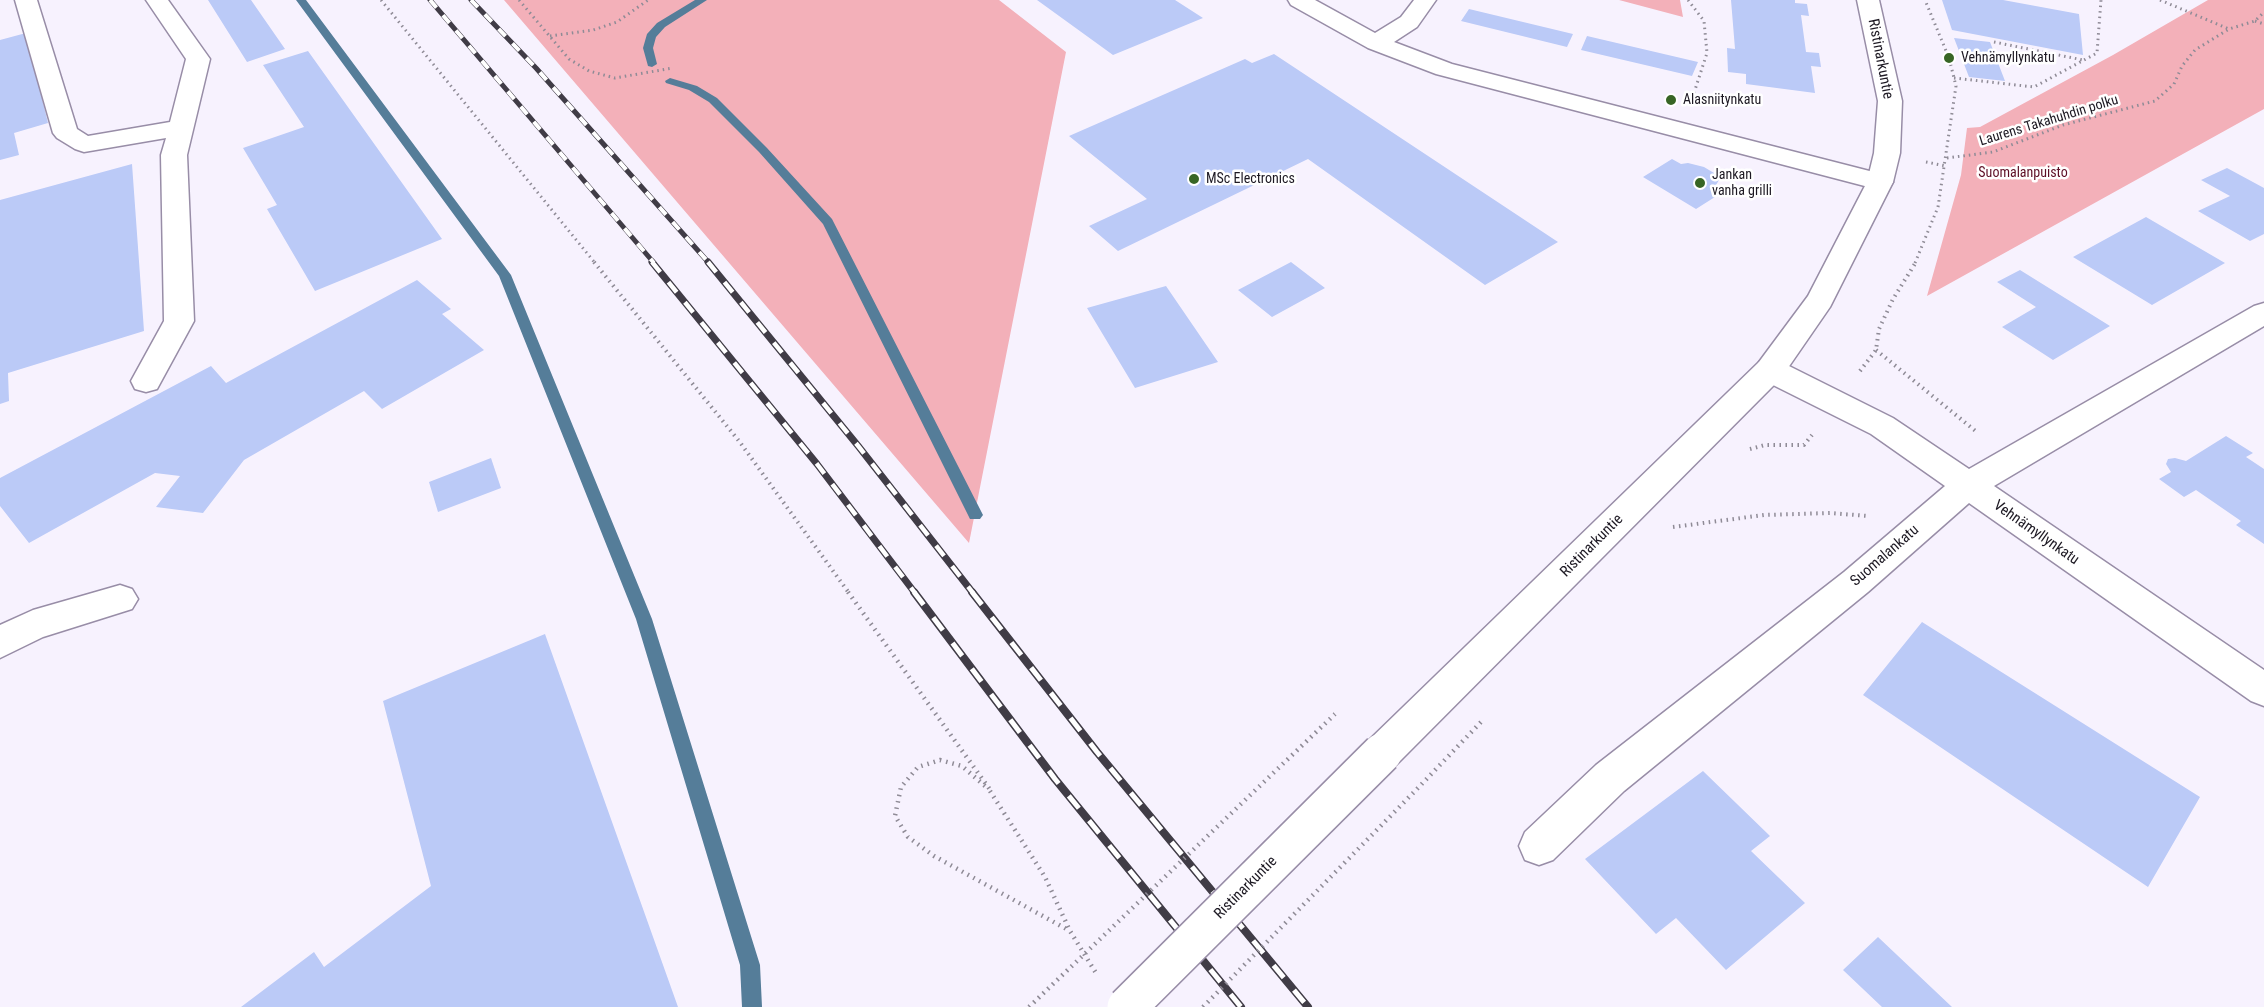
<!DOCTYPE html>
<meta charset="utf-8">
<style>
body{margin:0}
canvas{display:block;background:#f7f2fe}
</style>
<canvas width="2264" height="1007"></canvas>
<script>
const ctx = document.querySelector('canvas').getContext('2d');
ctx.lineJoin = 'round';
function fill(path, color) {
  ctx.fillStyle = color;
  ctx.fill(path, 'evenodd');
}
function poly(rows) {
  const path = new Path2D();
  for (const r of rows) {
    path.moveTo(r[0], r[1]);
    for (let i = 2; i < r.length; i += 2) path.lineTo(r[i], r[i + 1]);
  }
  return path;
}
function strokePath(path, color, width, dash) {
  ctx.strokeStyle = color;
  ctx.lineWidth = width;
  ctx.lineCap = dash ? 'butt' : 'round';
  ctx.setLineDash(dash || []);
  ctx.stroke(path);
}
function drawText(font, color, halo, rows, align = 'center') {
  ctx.font = font + ' "Roboto Condensed",sans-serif';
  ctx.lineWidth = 5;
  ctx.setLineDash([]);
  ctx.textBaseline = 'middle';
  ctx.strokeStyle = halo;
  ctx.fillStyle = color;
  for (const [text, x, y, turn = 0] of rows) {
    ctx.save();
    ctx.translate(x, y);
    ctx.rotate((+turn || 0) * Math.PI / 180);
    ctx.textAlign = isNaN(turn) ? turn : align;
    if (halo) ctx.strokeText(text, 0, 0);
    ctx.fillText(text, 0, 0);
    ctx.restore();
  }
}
fill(poly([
 [504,0,999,0,1066,52,969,543],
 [1619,0,1680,0,1683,17],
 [2208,0,2264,0,2264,109,1927,296,1961,175,1967,128,1980,127,2113,55]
]), '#f3b0b9');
fill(poly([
 [296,0,306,0,511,275,652,619,760,965,762,1007,742,1007,740,965,636,619,499,276,296,0],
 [695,0,707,0,665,27,656,37,653,48,657,64,652,67,648,66,643,48,647,34,657,23,695,0],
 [670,78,697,86,717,98,767,148,832,219,983,515,980,519,970,519,823,224,759,152,709,102,689,90,666,83,665,81,670,78]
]), '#557d99');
fill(poly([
 [208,0,251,0,285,49,247,62],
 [1037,0,1175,0,1203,18,1113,55],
 [1731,0,1795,0,1795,3,1807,4,1809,16,1801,15,1806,52,1819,53,1821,67,1811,66,1815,93,1746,84,1746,74,1728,72,1727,48,1735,49],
 [1942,0,2003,0,2079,14,2083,55,1952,30],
 [1469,9,1573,34,1567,47,1461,21],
 [26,33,48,123,14,133,19,155,0,160,0,40],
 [1587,36,1698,62,1692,76,1581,50],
 [1954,38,1990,42,2005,81,1969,77],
 [308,51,442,239,315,291,267,209,277,205,243,148,304,127,263,65],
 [1274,54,1558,242,1485,285,1308,159,1118,251,1089,226,1147,199,1069,136,1245,59,1252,63],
 [1672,159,1681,164,1688,163,1704,167,1714,173,1719,180,1716,185,1726,190,1696,209,1643,177],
 [132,164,144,331,8,373,9,401,0,404,0,200],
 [2227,168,2264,188,2264,234,2250,241,2198,211,2230,196,2201,180],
 [2146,217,2225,263,2152,305,2073,257],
 [1291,262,1325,288,1272,317,1238,290],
 [2020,270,2110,326,2053,360,2002,327,2036,307,1997,282],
 [417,280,451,309,442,314,484,350,382,409,364,391,244,460,203,513,156,507,180,476,155,473,29,543,0,506,0,478,211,366,226,383],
 [1166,286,1218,362,1135,388,1087,308],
 [2226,436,2253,453,2246,457,2264,469,2264,544,2236,525,2241,521,2196,490,2184,497,2159,479,2171,472,2166,464,2168,459,2175,458,2186,461],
 [491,458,501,488,438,512,429,482],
 [1922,622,2200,797,2148,887,1863,695],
 [545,634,678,1007,241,1007,314,952,324,967,431,886,383,701],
 [1703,771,1770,836,1751,851,1805,903,1726,970,1676,918,1656,934,1585,859],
 [1878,937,1952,1007,1882,1007,1843,970]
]), '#bbcaf7');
const minor = poly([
 [15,0,37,0,77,129,88,136,170,122,186,59,146,0,168,0,210,59,187,155,194,321,157,389,146,392,135,389,131,381,164,321,161,155,166,138,84,152,75,149,57,138,53,133,15,0],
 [1288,0,1315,0,1375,33,1401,17,1414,0,1436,0,1417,27,1394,42,1452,64,1889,176,1893,182,1889,188,1880,190,1436,74,1368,48,1291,5,1288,0],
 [2264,303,2264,326,1994,486,2264,670,2264,706,2251,701,1969,503,1868,592,1624,791,1553,860,1539,865,1525,860,1519,846,1525,832,1596,765,1844,572,1945,486,1871,434,1759,378,1755,370,1759,362,1770,359,1781,362,1893,418,1969,469,2254,306,2264,303],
 [120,585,132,589,138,599,132,609,43,637,0,658,0,625,33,610,120,585]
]);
const major = poly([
 [1857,0,1879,0,1902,101,1900,153,1893,182,1830,307,1781,378,1396,765,1382,770,1368,765,1363,753,1368,741,1759,362,1808,296,1867,182,1874,153,1878,101,1857,0]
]);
strokePath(minor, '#988da7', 3);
strokePath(major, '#988da7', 3);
strokePath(poly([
 [381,0,595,263],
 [519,0,569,59,589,71,615,78,673,68],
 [1688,0,1704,21,1707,53,1692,99],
 [2160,0,2229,29],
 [2255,21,2264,24],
 [550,36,593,30,617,22,648,0],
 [1994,42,2083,60],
 [1954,78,2034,87,2097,53,2101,0],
 [1947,158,1993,152,2063,125,2155,101,2174,84,2182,66,2195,50,2229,29,2255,21,2264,12],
 [1926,162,1946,166],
 [1915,263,1938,207,1956,86,1949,58,1925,0]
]), '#8f8b96', 3, [1.5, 4]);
strokePath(poly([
 [594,262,739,441,849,593],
 [1876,350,1978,433],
 [1860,371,1876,350,1879,329,1893,299,1916,262],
 [1750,449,1765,445,1804,445,1812,435],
 [1673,527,1764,515,1830,513,1868,516]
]), '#8f8b96', 4, [1.5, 4.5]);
strokePath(poly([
 [848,592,991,791],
 [985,786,962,766,940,760,918,767,901,787,895,816,908,837,934,856,1070,931],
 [1417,789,1481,722],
 [990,791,1045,877,1070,931,1096,973]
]), '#8f8b96', 4.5, [1.5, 5]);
fill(minor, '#fff');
fill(major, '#fff');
const railFar2 = poly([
 [430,0,654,263],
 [471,0,536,68,709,263]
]);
const railFar1 = poly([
 [652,262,817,464,915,593],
 [708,262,859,447,973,593]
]);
const rail = poly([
 [914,592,1055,779,1241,1007],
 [972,592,1097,752,1308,1007]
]);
strokePath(railFar2, '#403c46', 5);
strokePath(railFar1, '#403c46', 7);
strokePath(rail, '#403c46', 8);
strokePath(railFar2, '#fff', 4, [10]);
strokePath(railFar1, '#fff', 4.5, [13]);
strokePath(rail, '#fff', 5, [16]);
const majorBridge = poly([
 [1127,1007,1382,753]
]);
strokePath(majorBridge, '#988da7', 42, []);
strokePath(poly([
 [1029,1007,1335,714],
 [1203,1007,1417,789]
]), '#8f8b96', 4.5, [1.5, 5]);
strokePath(majorBridge, '#fff', 39);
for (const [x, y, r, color] of [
 [1949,58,6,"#376525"],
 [1671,100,6,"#376525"],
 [1194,179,6,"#376525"],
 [1700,183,6,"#376525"]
]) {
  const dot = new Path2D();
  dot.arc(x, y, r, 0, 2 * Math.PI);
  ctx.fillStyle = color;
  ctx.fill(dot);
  strokePath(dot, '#fff', 2);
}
drawText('14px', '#1c1822', '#fff', [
 ["Vehnämyllynkatu",1961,58],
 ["Alasniitynkatu",1683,100],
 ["Jankan",1712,175],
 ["vanha grilli",1712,191],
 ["MSc Electronics",1206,179]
], 'left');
drawText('14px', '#1c1822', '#fff', [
 ["Laurens Takahuhdin polku",2049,121,-17]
]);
drawText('14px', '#5d0e25', '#fff', [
 ["Suomalanpuisto",2023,173]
]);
drawText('15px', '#1c1822', '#fff', [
 ["Ristinarkuntie",1880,59,79],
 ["Vehnämyllynkatu",2036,533,35],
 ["Ristinarkuntie",1592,546,-45],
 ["Suomalankatu",1885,556,-41],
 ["Ristinarkuntie",1246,888,-45]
]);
</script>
